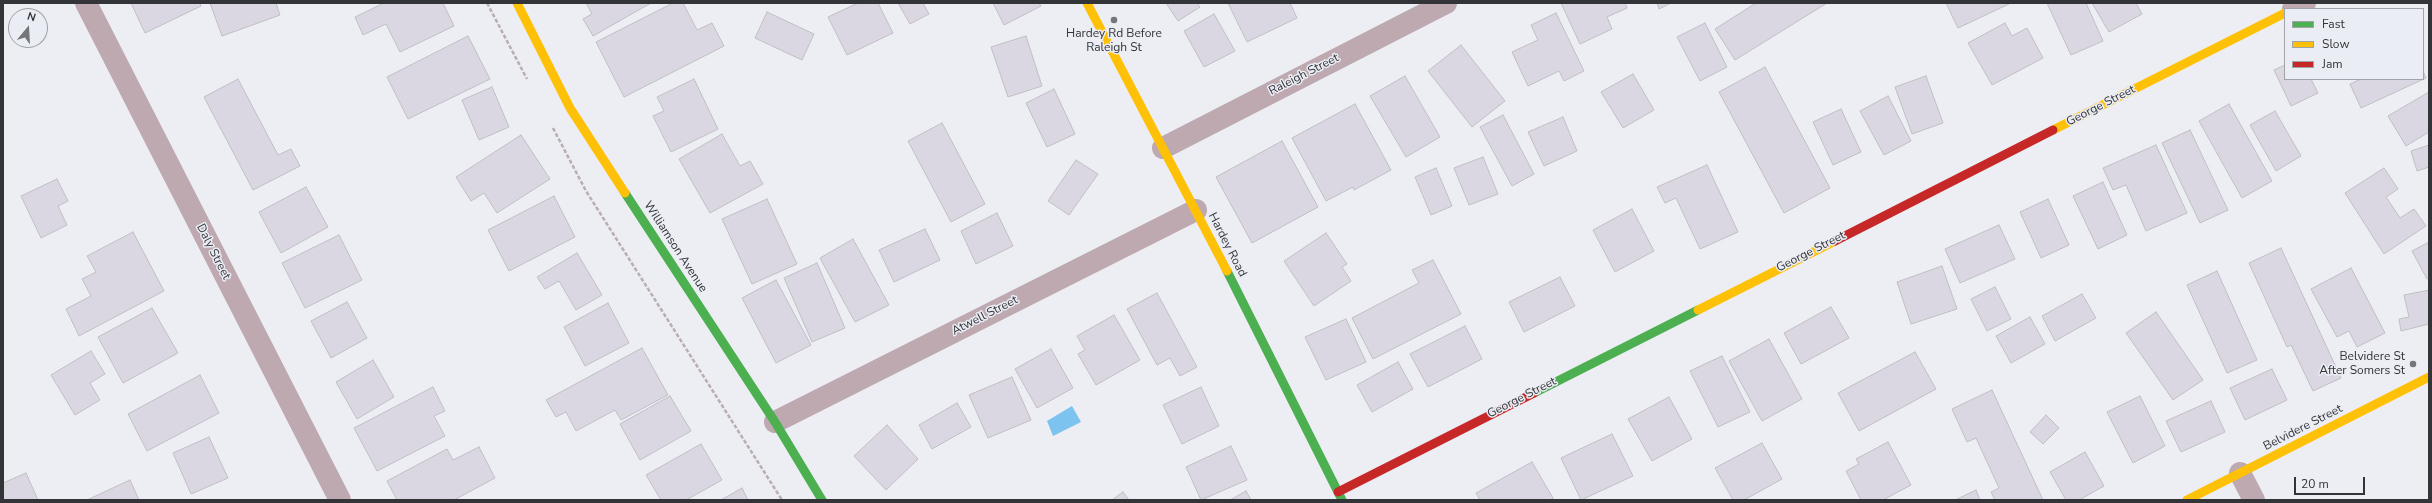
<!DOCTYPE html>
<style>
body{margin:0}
#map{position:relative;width:2432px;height:503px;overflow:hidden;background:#edeef3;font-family:"Nunito Sans",sans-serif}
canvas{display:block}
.frame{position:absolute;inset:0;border:4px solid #333437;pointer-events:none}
.legend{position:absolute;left:2284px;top:8px;width:140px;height:72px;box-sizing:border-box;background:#ebedf5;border:1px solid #a1a3a9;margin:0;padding:5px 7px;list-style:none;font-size:12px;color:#333437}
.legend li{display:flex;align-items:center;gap:8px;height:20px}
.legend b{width:20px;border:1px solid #a1a3a9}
.north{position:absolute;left:8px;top:8px;width:40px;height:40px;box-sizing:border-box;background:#ebedf5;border:1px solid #a1a3a9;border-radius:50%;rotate:18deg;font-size:11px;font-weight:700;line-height:16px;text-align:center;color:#333437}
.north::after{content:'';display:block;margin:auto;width:14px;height:18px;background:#747579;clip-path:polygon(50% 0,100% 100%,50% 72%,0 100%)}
.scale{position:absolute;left:2294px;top:477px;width:71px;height:18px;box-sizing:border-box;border:2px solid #333437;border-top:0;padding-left:5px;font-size:12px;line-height:14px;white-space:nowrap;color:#333437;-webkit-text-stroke:3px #ebedf5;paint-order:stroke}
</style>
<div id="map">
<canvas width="2432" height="503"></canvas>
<div class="frame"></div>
<ul class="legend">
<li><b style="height:5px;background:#4caf50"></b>Fast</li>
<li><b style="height:5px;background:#ffc107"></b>Slow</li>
<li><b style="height:5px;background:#c62828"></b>Jam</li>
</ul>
<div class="north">N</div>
<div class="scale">20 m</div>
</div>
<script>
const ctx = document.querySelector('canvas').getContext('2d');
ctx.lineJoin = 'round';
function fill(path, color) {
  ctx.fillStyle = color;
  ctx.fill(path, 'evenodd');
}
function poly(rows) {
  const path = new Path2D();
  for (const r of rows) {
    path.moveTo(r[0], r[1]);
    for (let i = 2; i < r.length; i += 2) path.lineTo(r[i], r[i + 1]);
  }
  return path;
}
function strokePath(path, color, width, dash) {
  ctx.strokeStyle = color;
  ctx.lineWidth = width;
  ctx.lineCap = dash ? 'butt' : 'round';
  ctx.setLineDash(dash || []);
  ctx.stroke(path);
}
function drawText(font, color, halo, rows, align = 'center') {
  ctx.font = font + ' "Nunito Sans",sans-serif';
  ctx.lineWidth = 3;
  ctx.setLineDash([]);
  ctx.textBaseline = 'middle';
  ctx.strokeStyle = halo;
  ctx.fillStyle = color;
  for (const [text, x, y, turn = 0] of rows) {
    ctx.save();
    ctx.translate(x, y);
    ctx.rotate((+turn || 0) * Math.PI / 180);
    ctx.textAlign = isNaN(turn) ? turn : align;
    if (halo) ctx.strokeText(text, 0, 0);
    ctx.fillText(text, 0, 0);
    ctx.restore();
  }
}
fill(poly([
 [1072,406,1081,422,1053,436,1047,421]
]), '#7dc3f0');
const building = poly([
 [131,3,200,3,201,6,145,33,131,3],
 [210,3,276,3,280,15,222,36,210,3],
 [384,3,443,3,454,26,400,52,386,24,363,35,355,17,384,3],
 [586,3,651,3,593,36,583,19,592,14,586,3],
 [673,3,683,3,697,30,712,23,724,46,624,97,596,42,673,3],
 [858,3,878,3,893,33,847,55,828,17,858,3],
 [898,3,923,3,929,14,910,24,898,3],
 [993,3,1039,3,1041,6,1004,25,993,3],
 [1166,3,1197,3,1200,7,1178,21,1166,3],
 [1228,3,1290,3,1297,18,1247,42,1228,3],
 [1561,3,1625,3,1627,8,1607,17,1612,29,1580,44,1561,3],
 [1657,3,1671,3,1659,9,1657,3],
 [1756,3,1827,3,1735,60,1715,29,1756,3],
 [1946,3,2011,3,1958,28,1946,3],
 [2047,3,2086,3,2103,41,2071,55,2047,3],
 [2092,3,2136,3,2142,14,2109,32,2092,3],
 [767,12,814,34,802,60,755,38,767,12],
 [1556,13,1584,71,1564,81,1559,71,1528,86,1512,52,1538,40,1531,25,1556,13],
 [1214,14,1235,51,1204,67,1184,31,1214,14],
 [1705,23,1727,67,1700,81,1677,37,1705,23],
 [2005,23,2012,36,2027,28,2043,58,1992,85,1968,43,2005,23],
 [468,36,490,79,408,119,387,77,468,36],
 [1026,36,1042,86,1008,97,991,47,1026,36],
 [1461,45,1505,101,1472,127,1428,71,1461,45],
 [2285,65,2285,79,2311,79,2318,93,2291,106,2274,70,2285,65],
 [1765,67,1830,188,1784,213,1719,92,1765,67],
 [2423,71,2426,78,2361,108,2350,84,2361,79,2423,79,2423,71],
 [1633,74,1654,110,1623,128,1601,92,1633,74],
 [1405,76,1440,137,1406,157,1370,96,1405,76],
 [1926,76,1943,123,1912,134,1895,87,1926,76],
 [238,79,278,155,291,149,300,166,253,190,204,97,238,79],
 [694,79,718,129,671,152,653,116,664,111,657,97,694,79],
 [492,87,509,127,479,140,462,100,492,87],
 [1054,89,1075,134,1047,147,1026,103,1054,89],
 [2429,92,2429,132,2406,146,2388,116,2429,92],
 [1888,96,1911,141,1884,155,1860,111,1888,96],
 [1355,104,1391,170,1354,190,1353,187,1326,201,1292,138,1355,104],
 [2229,104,2272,181,2242,198,2199,121,2229,104],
 [1841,109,1861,152,1833,165,1813,122,1841,109],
 [2275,111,2301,156,2276,171,2250,125,2275,111],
 [1503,115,1534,174,1512,186,1480,127,1503,115],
 [1563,117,1577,151,1544,166,1528,132,1563,117],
 [942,123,985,204,951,222,908,141,942,123],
 [2190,130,2228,210,2200,223,2162,143,2190,130],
 [722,134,740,166,750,161,763,184,710,213,679,159,722,134],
 [521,135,550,179,497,213,484,193,471,201,456,177,521,135],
 [1282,141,1318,207,1252,243,1216,177,1282,141],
 [2156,145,2187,213,2146,231,2126,185,2113,190,2103,168,2156,145],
 [2429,145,2429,167,2417,171,2411,151,2429,145],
 [1483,157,1498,194,1469,205,1454,168,1483,157],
 [1076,160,1098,174,1069,215,1048,201,1076,160],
 [1707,165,1738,232,1700,249,1676,198,1665,203,1657,187,1707,165],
 [1436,168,1452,206,1431,215,1415,177,1436,168],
 [2384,168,2398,189,2386,197,2400,218,2414,209,2426,226,2384,254,2345,193,2384,168],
 [57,179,68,201,58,206,67,225,41,238,21,196,57,179],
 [2103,182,2127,235,2098,249,2073,196,2103,182],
 [306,187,328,227,281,253,259,212,306,187],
 [554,196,575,237,509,271,488,230,554,196],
 [767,199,797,264,752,284,722,219,767,199],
 [2048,199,2069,245,2041,258,2020,212,2048,199],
 [1632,209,1654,251,1615,272,1593,230,1632,209],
 [997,213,1013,246,976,264,961,231,997,213],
 [1999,225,2015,259,1960,283,1945,249,1999,225],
 [925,229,940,260,894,282,879,250,925,229],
 [133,232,164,291,79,336,66,309,91,296,82,279,96,272,87,256,133,232],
 [1326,233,1347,264,1342,267,1351,281,1314,306,1284,261,1326,233],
 [339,235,362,280,305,308,282,263,339,235],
 [853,239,889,305,855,322,820,258,853,239],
 [2429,242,2429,278,2427,279,2412,251,2429,242],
 [2281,248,2341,378,2313,391,2291,345,2287,347,2249,263,2281,248],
 [577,253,602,295,576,310,559,281,545,289,537,277,577,253],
 [1433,260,1461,314,1373,359,1352,318,1419,283,1412,270,1433,260],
 [817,263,845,328,812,342,784,278,817,263],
 [1942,266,1957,309,1911,324,1897,282,1942,266],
 [2351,268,2385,333,2357,347,2349,331,2337,337,2311,289,2351,268],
 [2217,271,2257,360,2227,373,2187,285,2217,271],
 [1560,277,1575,306,1524,332,1509,302,1560,277],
 [776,280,811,345,776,363,742,298,776,280],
 [1995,287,2011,319,1987,331,1971,299,1995,287],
 [2429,290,2429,324,2401,331,2399,319,2409,317,2404,295,2429,290],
 [1157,293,1197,367,1180,376,1170,358,1157,365,1127,309,1157,293],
 [2082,294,2096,318,2055,341,2042,316,2082,294],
 [347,302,367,338,331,358,311,321,347,302],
 [608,303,629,343,585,366,564,327,608,303],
 [1831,307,1849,338,1801,364,1784,333,1831,307],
 [152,308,178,353,123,383,98,337,152,308],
 [2156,312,2203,380,2173,400,2126,333,2156,312],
 [1114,315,1140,360,1096,385,1078,354,1085,350,1077,336,1114,315],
 [2030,317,2045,344,2011,363,1996,336,2030,317],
 [1346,319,1366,362,1326,380,1305,337,1346,319],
 [1465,326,1482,359,1428,387,1410,354,1465,326],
 [1769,339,1802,399,1762,421,1729,361,1769,339],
 [642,348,668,395,621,420,615,410,576,431,566,412,556,417,546,400,642,348],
 [1051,349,1073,388,1037,408,1015,369,1051,349],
 [91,351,105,374,90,383,100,400,75,415,51,375,91,351],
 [1915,352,1936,389,1859,431,1838,393,1915,352],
 [1722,356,1750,412,1718,427,1690,371,1722,356],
 [373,360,394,397,357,419,336,382,373,360],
 [1398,362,1413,389,1372,412,1357,385,1398,362],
 [2272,369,2287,400,2245,420,2230,388,2272,369],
 [200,375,219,413,147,451,128,414,200,375],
 [1012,377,1031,420,988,438,969,395,1012,377],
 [433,387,445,411,434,416,445,436,377,471,354,428,433,387],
 [1201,387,1219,426,1182,444,1163,405,1201,387],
 [1992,390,2043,500,1995,500,1991,492,1999,488,1976,438,1967,442,1952,409,1992,390],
 [670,396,691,431,640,460,620,424,670,396],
 [2140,396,2165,446,2133,463,2107,412,2140,396],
 [1669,397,1692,439,1652,461,1628,419,1669,397],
 [2211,401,2225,432,2181,452,2166,421,2211,401],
 [957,403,971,427,932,449,919,425,957,403],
 [2046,415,2059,428,2043,444,2030,432,2046,415],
 [887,425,918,459,886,490,854,456,887,425],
 [1612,434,1633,476,1581,500,1561,458,1612,434],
 [209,437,228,478,191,494,173,453,209,437],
 [1888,442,1911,485,1883,500,1861,500,1846,471,1859,464,1856,459,1888,442],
 [1762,443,1782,479,1744,500,1733,500,1715,468,1762,443],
 [701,444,722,480,686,500,661,500,646,475,701,444],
 [1231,446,1247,480,1201,500,1186,467,1231,446],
 [479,447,495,478,454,500,397,500,387,481,447,449,453,460,479,447],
 [2085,452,2104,486,2079,500,2066,500,2050,472,2085,452],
 [1532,462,1554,500,1480,500,1476,493,1532,462],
 [26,473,38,500,3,500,3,483,26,473],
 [130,480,139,500,87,500,130,480],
 [742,488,748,500,721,500,742,488],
 [1976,490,1980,500,1955,500,1976,490],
 [1246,491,1251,500,1230,500,1246,491],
 [1123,492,1129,500,1112,500,1123,492]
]);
fill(building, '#dad7e3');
strokePath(building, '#bfbfc2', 1);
strokePath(poly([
 [487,3,527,79],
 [553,128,586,191,782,500]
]), '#b9aeb2', 2.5, [4, 2]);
strokePath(poly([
 [86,3,340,500],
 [2293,9,2305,3],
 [1163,148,1446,3],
 [775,422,1196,210],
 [2240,473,2254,500]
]), '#bda9af', 22);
strokePath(poly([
 [625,193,775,422,822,500],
 [1227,271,1342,500],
 [1534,393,1698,310]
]), '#4caf50', 9);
strokePath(poly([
 [517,3,570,108,625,193],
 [1087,3,1227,271],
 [2053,130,2285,13],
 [1698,310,1835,241],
 [2187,500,2429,377]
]), '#ffc107', 9);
strokePath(poly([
 [1835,241,2053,130],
 [1338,492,1534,393]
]), '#c62828', 9);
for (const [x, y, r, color] of [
 [1114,20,4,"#747579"],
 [2413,364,4,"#747579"]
]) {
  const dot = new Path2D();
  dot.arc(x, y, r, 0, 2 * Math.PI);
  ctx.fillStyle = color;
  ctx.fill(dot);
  strokePath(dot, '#ebedf5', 1.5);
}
drawText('12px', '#333437', '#ebedf5', [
 ["Hardey Rd Before",1114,34],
 ["Raleigh St",1114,48],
 ["Belvidere St",2405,357,"right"],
 ["After Somers St",2405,371,"right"]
]);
drawText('12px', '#333437', '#ebedf5', [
 ["Raleigh Street",1304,75,-27],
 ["George Street",2101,106,-27],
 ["Hardey Road",1227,245,63],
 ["Williamson Avenue",675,247,57],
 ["Daly Street",213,252,63],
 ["George Street",1811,252,-27],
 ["Atwell Street",985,316,-27],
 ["George Street",1522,398,-27],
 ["Belvidere Street",2303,428,-27]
]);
</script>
